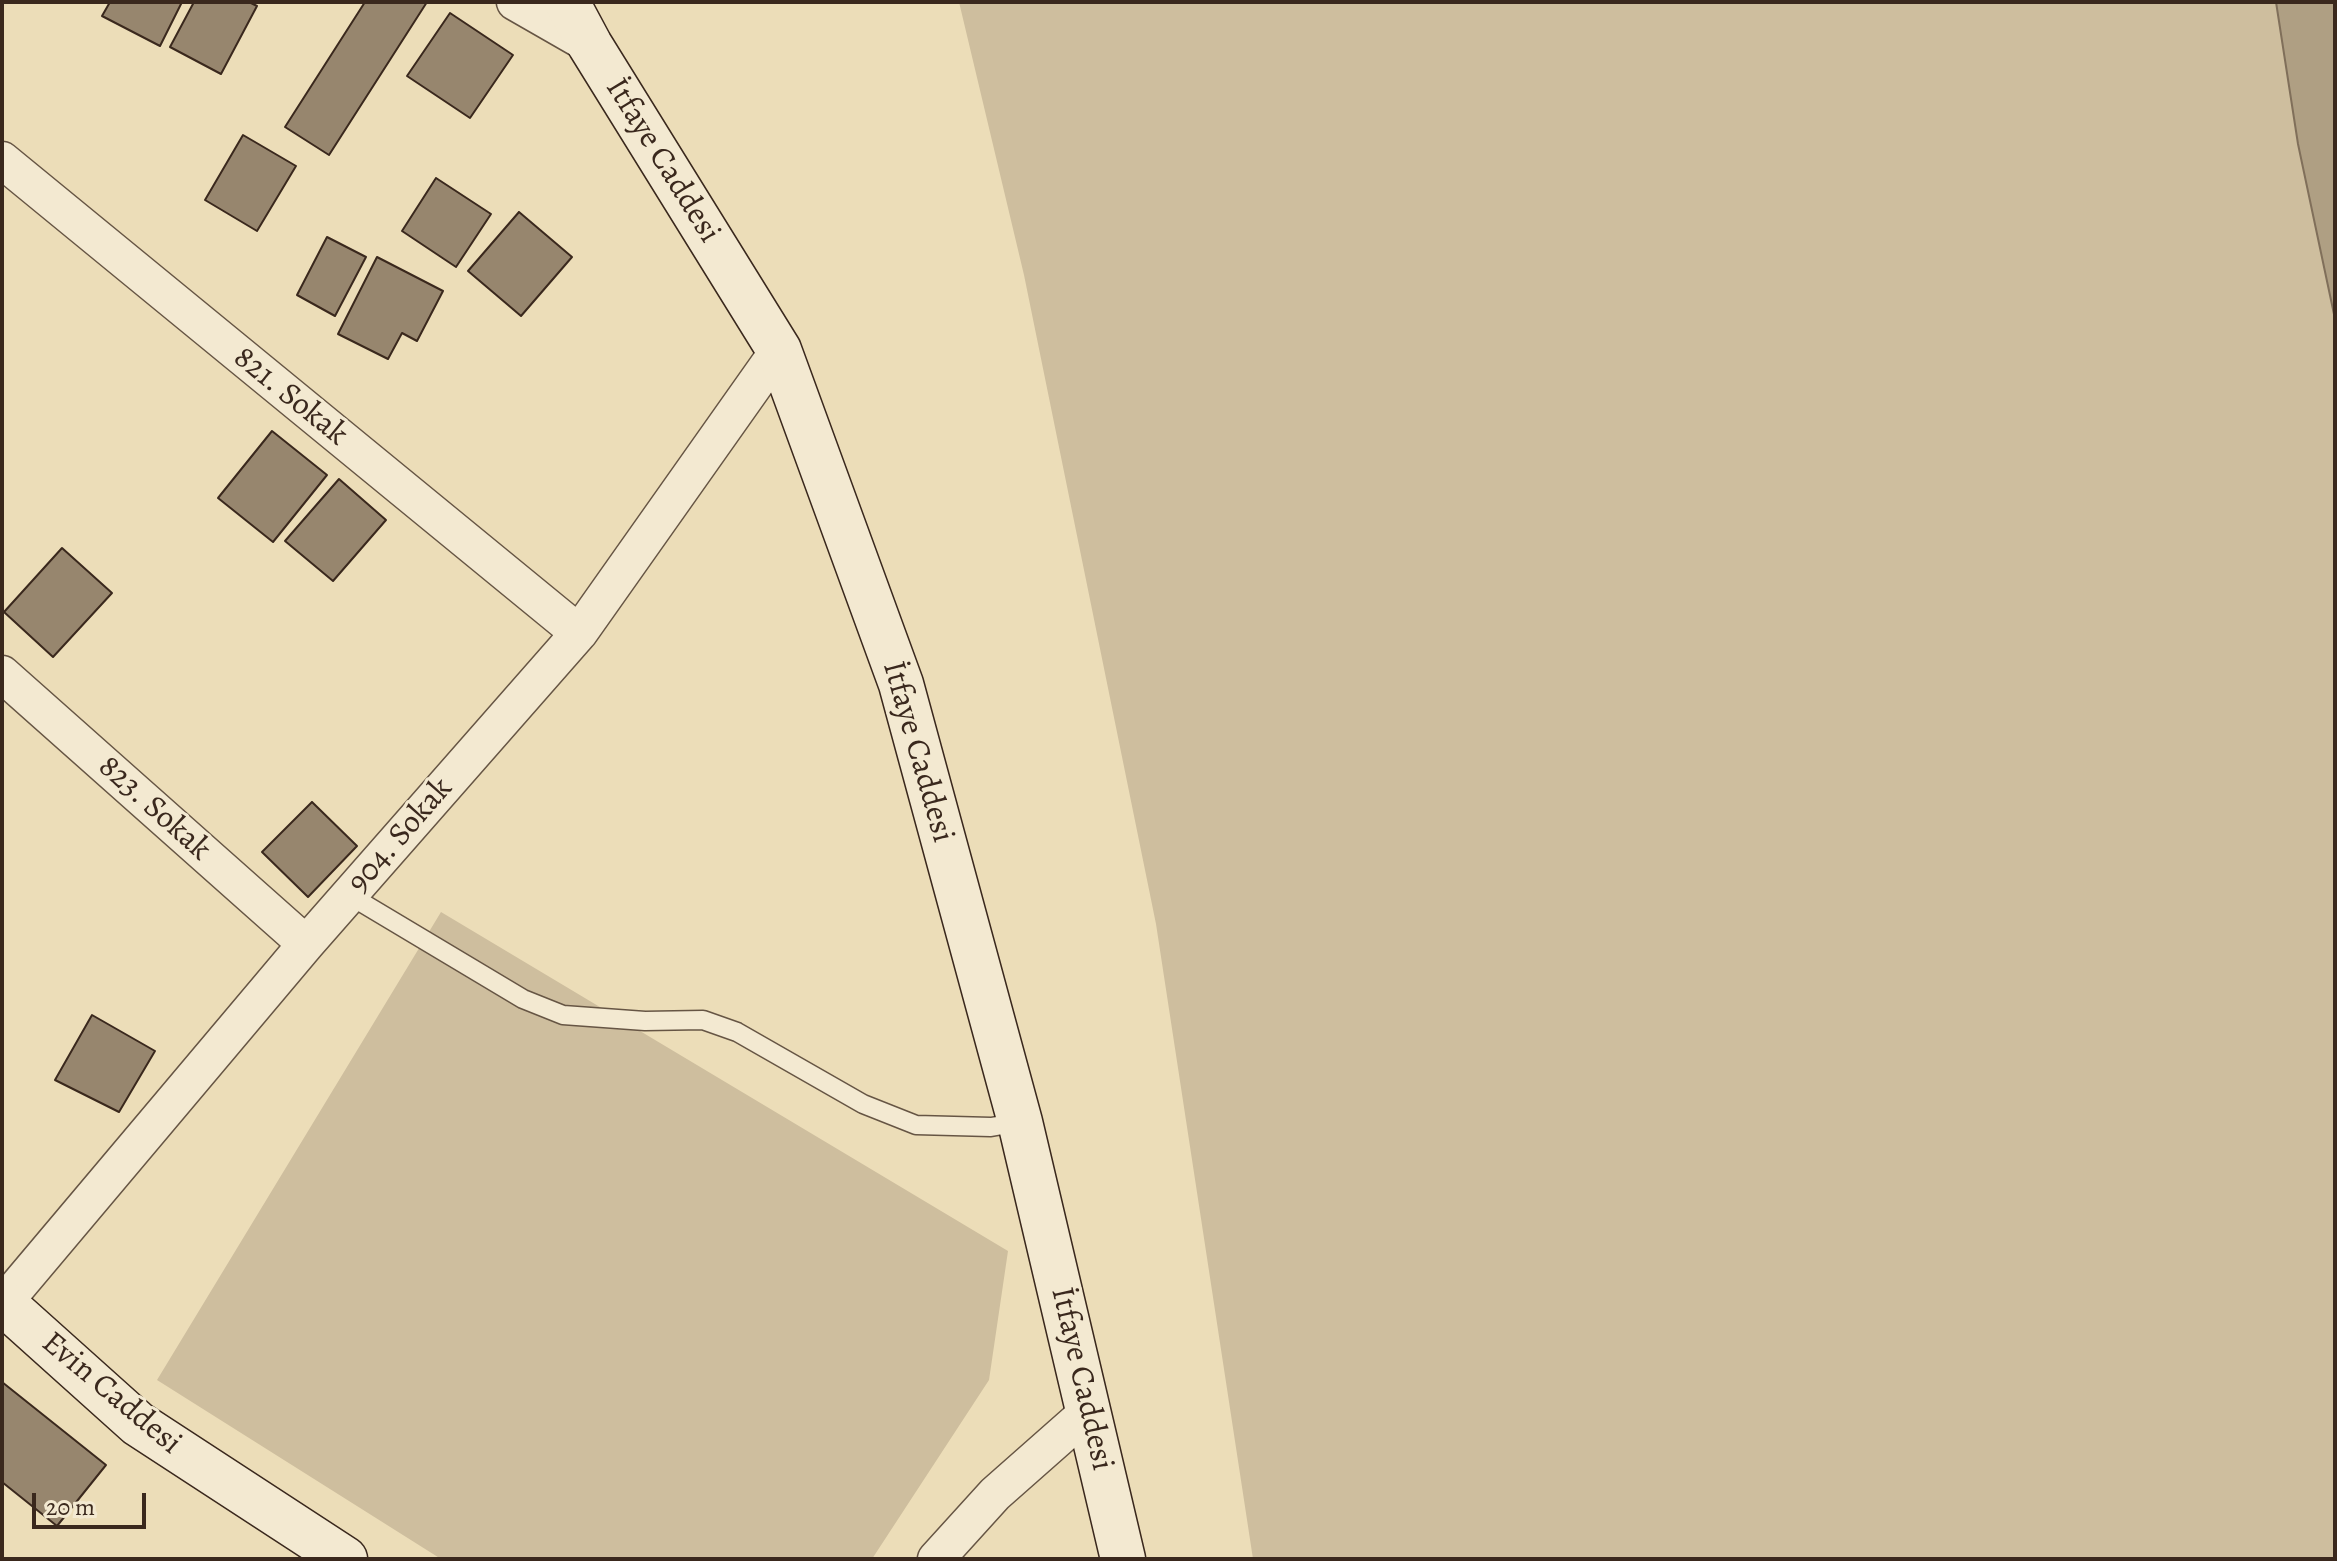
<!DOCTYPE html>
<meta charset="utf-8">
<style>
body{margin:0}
#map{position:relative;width:2337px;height:1561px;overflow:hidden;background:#ecddb8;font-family:Alegreya,serif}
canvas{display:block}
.frame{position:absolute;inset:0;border:4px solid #3a281d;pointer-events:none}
.scale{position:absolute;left:32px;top:1493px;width:114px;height:36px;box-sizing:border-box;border:4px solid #3a281d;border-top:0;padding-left:10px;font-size:24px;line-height:28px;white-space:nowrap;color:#3a281d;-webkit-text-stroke:6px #f3e9d1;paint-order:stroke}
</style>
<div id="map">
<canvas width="2337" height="1561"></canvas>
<div class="frame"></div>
<div class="scale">20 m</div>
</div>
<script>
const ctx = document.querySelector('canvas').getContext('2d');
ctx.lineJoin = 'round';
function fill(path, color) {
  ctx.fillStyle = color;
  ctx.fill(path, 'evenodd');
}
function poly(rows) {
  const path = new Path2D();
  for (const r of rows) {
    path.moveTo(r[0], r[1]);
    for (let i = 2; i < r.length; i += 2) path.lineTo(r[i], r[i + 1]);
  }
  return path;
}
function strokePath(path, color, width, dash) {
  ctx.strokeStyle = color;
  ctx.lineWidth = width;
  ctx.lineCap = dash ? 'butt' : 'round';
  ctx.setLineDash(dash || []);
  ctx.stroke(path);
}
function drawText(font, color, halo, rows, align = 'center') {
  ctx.font = font + ' Alegreya,serif';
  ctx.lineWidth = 6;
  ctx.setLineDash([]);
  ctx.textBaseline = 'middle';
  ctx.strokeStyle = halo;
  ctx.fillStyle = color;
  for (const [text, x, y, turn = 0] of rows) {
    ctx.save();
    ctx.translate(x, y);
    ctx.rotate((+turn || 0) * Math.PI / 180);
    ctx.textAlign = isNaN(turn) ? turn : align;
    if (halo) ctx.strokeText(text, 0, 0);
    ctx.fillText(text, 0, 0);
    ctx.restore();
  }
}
fill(poly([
 [959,2,2276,2,2298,144,2335,319,2335,1559,1253,1559,1156,924,1024,275],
 [441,912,1008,1251,989,1380,872,1559,441,1559,157,1380]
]), '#cebe9e');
const water = poly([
 [2276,2,2335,2,2335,319,2298,144,2276,2]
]);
fill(water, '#af9f83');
strokePath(water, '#806f5a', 2);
const building = poly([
 [110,2,182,2,160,46,102,16,110,2],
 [194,2,249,2,257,6,221,74,170,47,194,2],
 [365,2,427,2,329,155,285,127,365,2],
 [450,13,513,55,470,118,407,76,450,13],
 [243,135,296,166,257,231,205,200,243,135],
 [436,178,491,214,456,267,402,231,436,178],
 [519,212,572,257,521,316,468,271,519,212],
 [327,237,366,257,335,316,297,295,327,237],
 [377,257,443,291,417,341,402,333,388,359,338,334,377,257],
 [272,431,327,475,273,542,218,498,272,431],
 [339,479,386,520,333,581,285,541,339,479],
 [62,548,112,593,53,657,4,612,62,548],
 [312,802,357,846,308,897,262,852,312,802],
 [92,1015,155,1051,119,1112,55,1080,92,1015],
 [2,1382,106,1465,57,1526,2,1482,2,1382]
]);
fill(building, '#97866e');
strokePath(building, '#3a281d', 2);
const lane = poly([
 [349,895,523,999,563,1015,645,1021,703,1020,737,1032,863,1104,916,1125,991,1127,1020,1122]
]);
const street = poly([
 [515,2,590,45],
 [2,160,579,633],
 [2,674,306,944],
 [2,1305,306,944,579,633,779,350],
 [936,1559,995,1494,1089,1411]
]);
const secondary = poly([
 [567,2,590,45,779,350,901,684,1020,1122,1123,1559],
 [2,1302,138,1424,345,1559]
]);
strokePath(lane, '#654', 21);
strokePath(street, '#654', 39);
strokePath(secondary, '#3a281d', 47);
strokePath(lane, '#f3e9d1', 18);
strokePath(street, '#f3e9d1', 36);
strokePath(secondary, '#f3e9d1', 44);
drawText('32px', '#3a281d', '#f3e9d1', [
 ["İtfaye Caddesi",662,161,58],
 ["821. Sokak",290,397,39],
 ["İtfaye Caddesi",917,752,74],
 ["823. Sokak",154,809,42],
 ["904. Sokak",401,836,-49],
 ["İtfaye Caddesi",1081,1379,77],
 ["Evin Caddesi",111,1394,40]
]);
</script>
